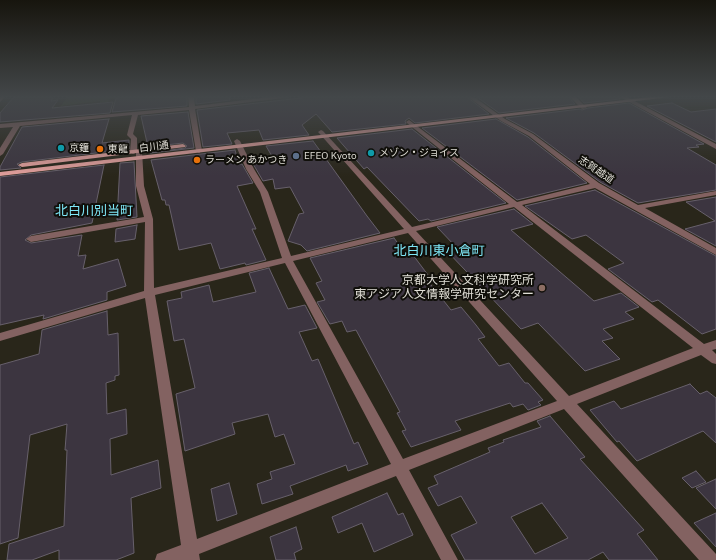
<!DOCTYPE html>
<meta charset="utf-8">
<style>
body{margin:0}
canvas{display:block;background:#29261a}
</style>
<canvas width="716" height="560"></canvas>
<script>
const ctx = document.querySelector('canvas').getContext('2d');
ctx.lineJoin = 'round';
function fill(path, color) {
  ctx.fillStyle = color;
  ctx.fill(path, 'evenodd');
}
function poly(rows) {
  const path = new Path2D();
  for (const r of rows) {
    path.moveTo(r[0], r[1]);
    for (let i = 2; i < r.length; i += 2) path.lineTo(r[i], r[i + 1]);
  }
  return path;
}
function strokePath(path, color, width, dash) {
  ctx.strokeStyle = color;
  ctx.lineWidth = width;
  ctx.lineCap = dash ? 'butt' : 'round';
  ctx.setLineDash(dash || []);
  ctx.stroke(path);
}
function drawText(font, color, halo, rows, align = 'center') {
  ctx.font = font + ' "IBM Plex Sans","Noto Sans JP",sans-serif';
  ctx.lineWidth = 4;
  ctx.setLineDash([]);
  ctx.textBaseline = 'middle';
  ctx.strokeStyle = halo;
  ctx.fillStyle = color;
  for (const [text, x, y, turn = 0] of rows) {
    ctx.save();
    ctx.translate(x, y);
    ctx.rotate((+turn || 0) * Math.PI / 180);
    ctx.textAlign = isNaN(turn) ? turn : align;
    if (halo) ctx.strokeText(text, 0, 0);
    ctx.fillText(text, 0, 0);
    ctx.restore();
  }
}
fill(poly([
 [67,97,122,97,109,99,108,102,100,103,100,101,61,106]
]), '#384521');
const building = poly([
 [16,97,53,97,51,101,58,100,52,108,113,102,110,113,0,122,0,113,13,98,16,97],
 [125,97,187,97,187,106,112,112,116,98,125,97],
 [196,97,229,97,230,100,196,104,196,97],
 [309,97,467,97,489,114,415,123,409,118,405,121,406,124,332,132,316,114,302,125,309,135,263,140,259,130,227,133,232,144,203,147,197,110,309,97],
 [477,97,569,97,575,104,499,113,477,97],
 [579,97,619,97,620,99,584,103,579,97],
 [629,103,704,144,696,145,699,147,687,148,716,165,716,190,638,203,600,182,534,133,506,118,580,109,582,110,588,108,629,103],
 [672,103,691,112,716,109,716,142,647,106,672,103],
 [188,112,194,148,150,153,185,148,187,146,183,143,148,147,141,116,188,112],
 [109,119,102,143,129,140,129,149,22,162,17,164,21,168,0,170,0,167,22,127,109,119],
 [496,119,528,137,587,183,517,200,422,128,496,119],
 [412,129,506,203,431,221,428,219,419,221,367,167,364,169,337,138,412,129],
 [313,141,367,216,380,233,307,251,301,245,288,241,299,214,304,213,290,187,275,189,273,179,263,181,252,162,273,158,266,146,313,141],
 [235,150,239,164,242,164,253,183,237,186,256,229,252,229,266,260,246,265,245,263,220,269,211,243,179,250,169,205,166,205,165,200,162,200,151,160,235,150],
 [134,162,137,217,117,220,120,163,134,162],
 [104,165,92,223,31,235,25,240,31,243,82,235,78,256,86,255,83,269,118,259,126,286,107,292,107,300,43,319,44,315,0,325,0,177,104,165],
 [595,190,716,256,716,329,702,334,658,300,652,302,608,269,624,263,586,235,572,239,525,206,595,190],
 [716,197,716,246,685,229,715,221,686,202,716,197],
 [514,209,533,224,511,230,594,301,621,293,639,307,625,312,634,319,603,329,613,338,602,341,620,359,585,371,538,323,521,329,446,250,456,247,437,227,514,209],
 [137,225,135,239,115,242,116,229,137,225],
 [394,238,408,257,413,255,428,275,424,276,451,310,461,307,476,325,485,337,478,339,499,366,509,363,525,383,528,383,543,400,538,402,541,405,528,410,523,404,513,407,510,403,455,421,461,430,411,447,402,431,406,430,397,413,400,412,356,330,347,332,342,321,330,324,317,302,325,300,316,283,322,281,310,258,394,238],
 [269,268,288,309,305,305,317,328,299,332,312,361,318,359,354,444,358,442,368,464,348,471,346,465,290,486,293,494,262,504,257,484,272,479,270,472,295,464,284,434,275,437,268,414,232,423,235,434,185,451,176,394,195,388,184,339,174,341,167,301,182,298,181,292,209,285,213,302,256,292,249,273,269,268],
 [107,311,108,335,118,333,119,375,115,376,115,380,106,383,107,414,126,409,127,434,110,439,111,475,158,460,161,488,131,498,134,553,116,560,59,560,59,550,32,560,7,560,9,544,64,526,67,450,65,450,67,424,30,435,18,538,0,544,0,365,39,354,42,330,107,311],
 [690,384,700,394,707,391,716,398,716,443,703,431,637,461,619,441,617,442,590,410,614,401,621,409,690,384],
 [550,416,585,457,580,459,644,530,637,534,658,560,609,560,603,552,588,560,465,560,451,535,477,523,461,496,438,506,428,488,438,484,434,476,490,452,488,448,504,442,503,440,541,427,537,421,550,416],
 [542,503,568,538,535,554,511,517,542,503],
 [696,471,706,482,692,488,682,478,696,471],
 [716,479,716,509,696,488,716,479],
 [229,483,237,514,217,521,211,489,229,483],
 [387,493,398,515,403,513,413,535,374,552,362,523,338,533,332,517,387,493],
 [716,513,716,547,694,523,716,513],
 [296,527,302,549,294,553,296,560,276,560,270,537,296,527]
]);
fill(building, '#3c3540');
strokePath(building, '#67606b', 1);
fill(poly([
 [0,97,5,97,0,102,0,97],
 [188,97,194,97,195,106,270,97,291,97,195,109,202,151,199,153,196,151,189,110,138,115,133,134,137,138,137,150,142,151,144,186,153,219,154,288,282,258,260,192,246,169,234,141,237,139,240,141,254,169,268,192,291,256,404,229,319,133,318,132,321,130,323,131,412,227,509,204,407,123,406,122,409,120,517,202,590,184,529,136,501,121,468,97,474,97,505,119,533,134,599,183,638,205,716,191,716,195,645,208,716,248,716,255,595,188,522,205,704,344,716,340,716,349,712,350,716,354,716,364,712,363,701,355,577,404,716,554,716,560,699,560,564,409,409,470,458,560,441,560,396,476,199,554,200,560,155,560,157,554,181,545,145,298,0,341,0,333,144,291,145,222,31,242,26,239,31,236,144,217,136,186,136,153,133,154,130,152,131,139,127,135,132,115,20,126,3,154,0,156,0,148,13,127,0,128,0,124,189,107,188,97],
 [514,207,693,348,569,396,416,231,514,207],
 [408,233,557,401,403,459,293,261,408,233],
 [285,263,391,464,197,539,155,295,285,263],
 [570,97,576,97,587,108,582,109,570,97],
 [620,97,627,97,716,144,716,149,620,97]
]), '#836261');
fill(poly([
 [650,97,670,97,0,176,0,172,650,97],
 [183,144,186,146,185,147,22,167,18,165,22,163,183,144]
]), '#e19e9b');
const sky = ctx.createLinearGradient(0, 0, 0, 176);
sky.addColorStop(0, '#17150e');
sky.addColorStop(0.55, '#434749');
sky.addColorStop(1, '#43474900');
ctx.fillStyle = sky;
ctx.fillRect(0, 0, 716, 176);
for (const [x, y, r, color] of [
 [61,148,4,"#0f9aa8"],
 [100,149,4,"#e8710a"],
 [371,153,4,"#0f9aa8"],
 [296,156,4,"#5c6f8a"],
 [197,160,4,"#e8710a"],
 [542,288,4,"#8d6e63"]
]) {
  const dot = new Path2D();
  dot.arc(x, y, r, 0, 2 * Math.PI);
  ctx.fillStyle = color;
  ctx.fill(dot);
  strokePath(dot, '#100f0a', 1.5);
}
drawText('10px', '#e0ded6', '#100f0a', [
 ["白川通",154,147,-7],
 ["志賀越道",596,170,34]
]);
drawText('10px', '#e0ded6', '#100f0a', [
 ["京鐘",69,148],
 ["東龍",108,149],
 ["メゾン・ジョイス",379,153],
 ["EFEO Kyoto",304,156],
 ["ラーメン あかつき",205,160]
], 'left');
drawText('12px', '#e0ded6', '#100f0a', [
 ["京都大学人文科学研究所",534,281],
 ["東アジア人文情報学研究センター",534,295]
], 'right');
drawText('13px', '#7ee7f7', '#100f0a', [
 ["北白川別当町",94,211],
 ["北白川東小倉町",439,251]
]);
</script>
